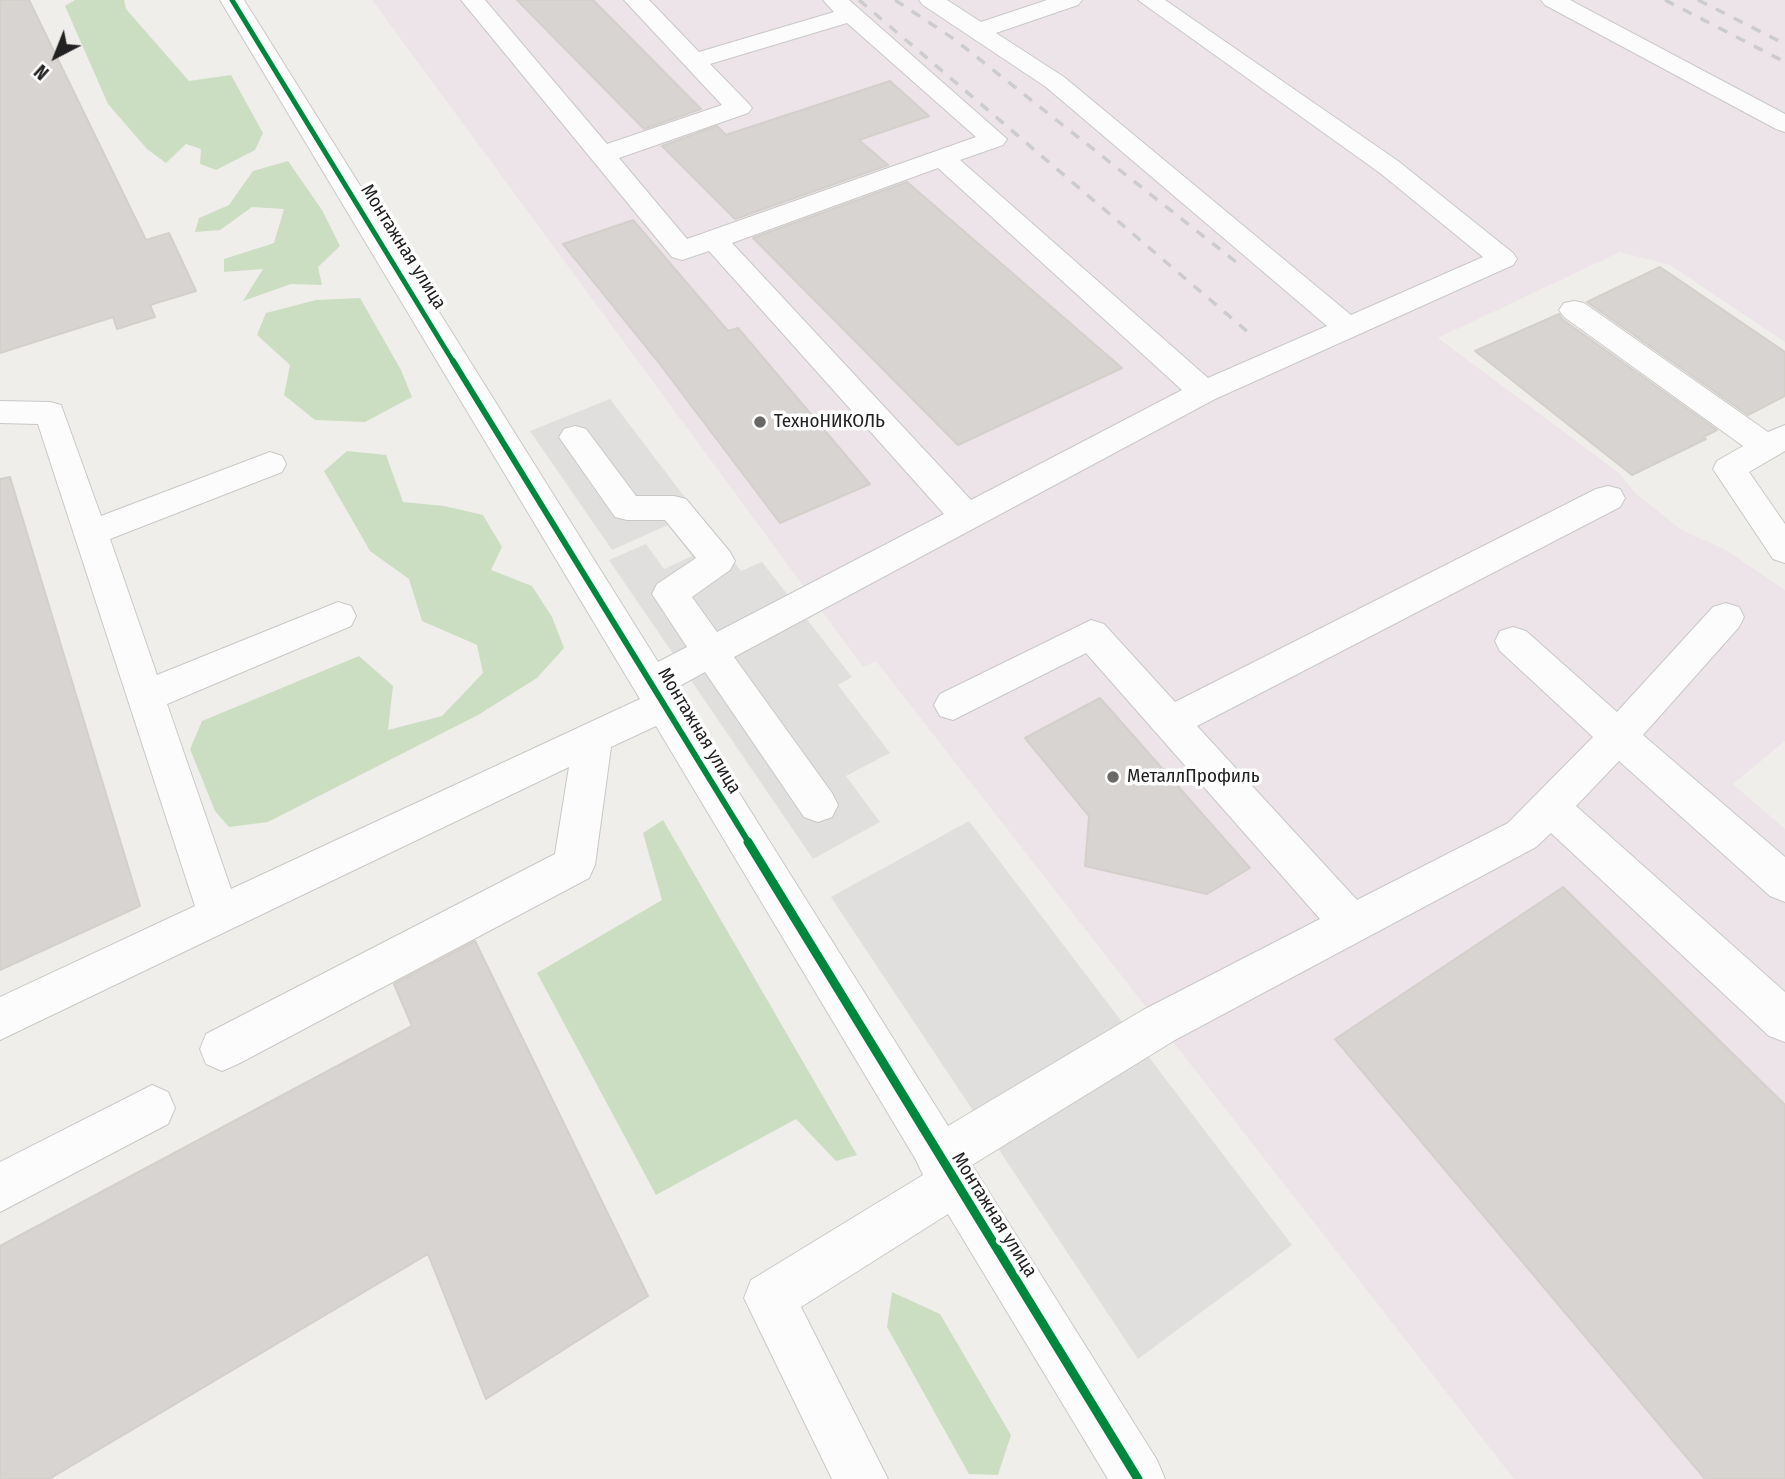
<!DOCTYPE html>
<meta charset="utf-8">
<style>
body{margin:0}
#map{position:relative;width:1785px;height:1479px;overflow:hidden;background:#f0eeeb;font-family:"Fira Sans Condensed",sans-serif}
canvas{display:block}
.north{position:absolute;left:21px;top:21px;width:70px;height:70px;-webkit-text-stroke:5px #fff;paint-order:stroke;rotate:222deg;font-size:19px;font-weight:700;line-height:28px;text-align:center;color:#222}
.north::after{content:'';display:block;margin:auto;width:24px;height:32px;background:#222;clip-path:polygon(50% 0,100% 100%,50% 72%,0 100%)}
</style>
<div id="map">
<canvas width="1785" height="1479"></canvas>
<div class="north">N</div>
</div>
<script>
const ctx = document.querySelector('canvas').getContext('2d');
ctx.lineJoin = 'round';
function fill(path, color) {
  ctx.fillStyle = color;
  ctx.fill(path, 'evenodd');
}
function poly(rows) {
  const path = new Path2D();
  for (const r of rows) {
    path.moveTo(r[0], r[1]);
    for (let i = 2; i < r.length; i += 2) path.lineTo(r[i], r[i + 1]);
  }
  return path;
}
function strokePath(path, color, width, dash) {
  ctx.strokeStyle = color;
  ctx.lineWidth = width;
  ctx.lineCap = dash ? 'butt' : 'round';
  ctx.setLineDash(dash || []);
  ctx.stroke(path);
}
function drawText(font, color, halo, rows, align = 'center') {
  ctx.font = font + ' "Fira Sans Condensed",sans-serif';
  ctx.lineWidth = 7;
  ctx.setLineDash([]);
  ctx.textBaseline = 'middle';
  ctx.strokeStyle = halo;
  ctx.fillStyle = color;
  for (const [text, x, y, turn = 0] of rows) {
    ctx.save();
    ctx.translate(x, y);
    ctx.rotate((+turn || 0) * Math.PI / 180);
    ctx.textAlign = isNaN(turn) ? turn : align;
    if (halo) ctx.strokeText(text, 0, 0);
    ctx.fillText(text, 0, 0);
    ctx.restore();
  }
}
fill(poly([
 [372,0,1785,0,1785,342,1670,265,1620,252,1438,338,1619,473,1635,493,1683,531,1726,550,1785,590,1785,741,1733,784,1785,829,1785,1479,1514,1479,876,661,863,667]
]), '#ede4e9');
fill(poly([
 [75,0,124,0,126,9,189,81,231,75,263,133,255,150,216,170,200,164,201,149,186,144,166,163,147,149,108,104,65,6],
 [288,161,322,210,340,246,318,267,322,285,291,284,243,301,263,269,224,272,224,259,274,243,284,209,252,207,220,230,195,232,199,218,229,205,253,171],
 [360,298,401,370,412,397,365,422,315,420,284,395,290,365,257,335,266,313,316,300],
 [347,451,386,455,403,502,444,506,483,515,502,547,491,570,532,586,552,617,564,648,537,678,478,715,268,822,229,827,215,811,190,749,202,721,359,656,393,686,388,730,442,716,483,673,477,645,422,621,409,579,370,551,324,471],
 [663,820,857,1155,836,1161,796,1119,656,1195,537,973,662,900,643,833],
 [892,1292,940,1314,1011,1435,998,1475,969,1474,887,1327]
]), '#cbdec1');
fill(poly([
 [610,399,741,571,762,562,852,677,838,685,890,753,846,776,880,822,813,859,609,560,646,544,664,569,692,556,668,525,612,550,530,431],
 [969,821,1292,1245,1138,1359,831,897]
]), '#e0dfde');
const building = poly([
 [0,0,29,0,146,240,169,233,196,291,150,305,155,317,117,329,113,317,0,353,0,0],
 [517,0,593,0,701,109,644,129,517,0],
 [890,81,929,116,859,140,888,165,735,219,662,146,717,126,726,135,890,81],
 [907,182,1122,368,958,445,753,238,907,182],
 [633,220,728,331,738,328,870,484,780,523,656,359,563,244,633,220],
 [1660,267,1785,352,1785,396,1748,415,1587,302,1660,267],
 [1559,314,1562,319,1717,430,1703,437,1706,439,1632,475,1475,351,1559,314],
 [10,477,140,906,0,970,0,479,10,477],
 [1100,698,1250,868,1207,894,1085,866,1089,816,1025,738,1100,698],
 [1563,887,1785,1105,1785,1479,1705,1479,1335,1039,1563,887],
 [475,941,648,1296,486,1399,428,1254,49,1479,0,1479,0,1246,412,1026,394,984,475,941]
]);
fill(building, '#d7d4d2');
strokePath(building, '#d3d0cc', 2);
const minor = poly([
 [220,0,244,0,658,662,687,647,652,594,657,584,696,558,665,520,627,520,615,517,559,437,564,429,575,426,586,429,636,496,674,496,686,499,730,552,735,561,730,570,692,597,717,632,944,514,709,251,682,260,672,257,461,0,485,0,607,144,722,105,624,0,649,0,699,52,834,12,823,0,849,0,1007,139,1003,145,960,160,1208,378,1327,326,1046,87,923,5,919,0,947,0,981,22,1047,0,1082,0,1078,5,996,33,1064,77,1351,315,1483,257,1380,173,1138,0,1165,0,1398,161,1513,253,1517,259,1513,265,1215,399,734,657,832,793,838,805,832,817,818,822,804,817,705,672,674,689,948,1126,1143,1010,1320,919,1086,653,953,720,940,716,934,705,940,694,1091,620,1104,624,1175,702,1596,489,1608,486,1620,489,1625,498,1620,507,1197,726,1357,900,1508,823,1593,737,1500,651,1495,641,1500,631,1513,627,1526,631,1617,712,1713,607,1726,603,1739,607,1744,617,1739,627,1643,735,1785,857,1785,902,1770,896,1619,761,1576,806,1785,992,1785,1042,1769,1036,1551,833,1536,847,1175,1040,972,1165,1157,1460,1165,1479,1108,1479,948,1214,801,1307,888,1479,832,1479,744,1298,751,1280,923,1175,916,1160,656,726,611,747,595,865,589,878,238,1064,222,1071,206,1064,200,1049,206,1034,555,854,569,767,0,1040,0,997,195,906,38,424,0,423,0,401,50,402,61,405,101,516,270,452,282,456,286,464,282,472,110,539,157,675,338,602,351,606,356,616,351,626,167,704,231,889,640,699,220,0],
 [847,23,976,137,687,239,619,158,748,113,752,108,748,103,710,64,847,23],
 [938,168,1182,390,971,500,732,243,938,168],
 [1541,0,1570,0,1785,114,1785,132,1776,129,1545,5,1541,0],
 [1574,301,1584,303,1768,432,1785,425,1785,451,1749,472,1785,524,1785,563,1773,559,1713,469,1717,461,1743,446,1564,317,1559,310,1564,303,1574,301],
 [152,1085,168,1092,175,1108,168,1124,0,1212,0,1162,152,1085]
]);
strokePath(minor, '#c9c8c7', 2);
fill(minor, '#fdfcfc');
strokePath(poly([
 [859,0,1249,333],
 [895,0,954,39,1236,262],
 [1665,0,1785,62],
 [1698,0,1785,44]
]), '#ccc', 3.5, [10, 10]);
strokePath(poly([
 [232,0,454,363]
]), '#00873e', 5);
strokePath(poly([
 [453,361,749,843]
]), '#00873e', 6);
strokePath(poly([
 [748,842,1138,1479]
]), '#00873e', 9);
for (const [x, y, r, color] of [
 [760,422,7,"#6a6968"],
 [1113,777,7,"#6a6968"]
]) {
  const dot = new Path2D();
  dot.arc(x, y, r, 0, 2 * Math.PI);
  ctx.fillStyle = color;
  ctx.fill(dot);
  strokePath(dot, '#fff', 2.5);
}
drawText('19px', '#222', '#fff', [
 ["Монтажная улица",403,247,58],
 ["Монтажная улица",699,731,59],
 ["Монтажная улица",994,1215,58]
]);
drawText('19px', '#222', '#fff', [
 ["ТехноНИКОЛЬ",774,422],
 ["МеталлПрофиль",1127,777]
], 'left');
</script>
